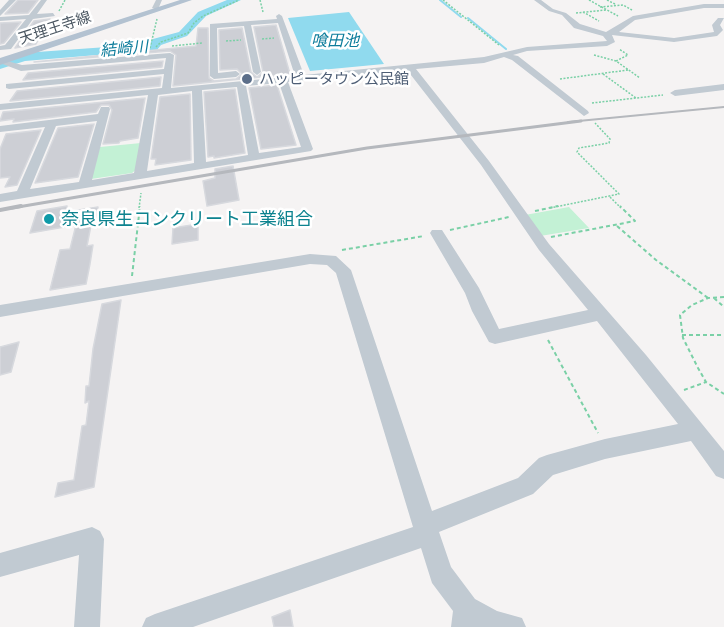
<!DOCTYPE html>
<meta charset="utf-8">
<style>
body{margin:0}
canvas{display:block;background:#f5f3f3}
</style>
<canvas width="724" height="627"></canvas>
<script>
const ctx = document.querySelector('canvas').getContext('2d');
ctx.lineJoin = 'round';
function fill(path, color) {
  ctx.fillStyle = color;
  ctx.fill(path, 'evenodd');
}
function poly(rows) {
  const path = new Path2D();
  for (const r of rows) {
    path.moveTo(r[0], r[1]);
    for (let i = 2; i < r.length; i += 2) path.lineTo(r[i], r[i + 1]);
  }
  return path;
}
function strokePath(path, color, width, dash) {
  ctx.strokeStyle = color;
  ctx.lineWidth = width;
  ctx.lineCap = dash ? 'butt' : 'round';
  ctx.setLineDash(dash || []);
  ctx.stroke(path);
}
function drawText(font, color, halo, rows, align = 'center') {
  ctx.font = font + ' "Asap Condensed","Noto Sans JP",sans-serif';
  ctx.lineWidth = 5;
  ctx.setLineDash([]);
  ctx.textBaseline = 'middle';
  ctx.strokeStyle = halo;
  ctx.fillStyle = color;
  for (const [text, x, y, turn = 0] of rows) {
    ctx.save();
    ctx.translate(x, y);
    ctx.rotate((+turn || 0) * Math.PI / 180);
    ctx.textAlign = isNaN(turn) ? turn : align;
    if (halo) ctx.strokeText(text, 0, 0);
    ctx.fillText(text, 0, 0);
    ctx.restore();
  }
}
fill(poly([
 [141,143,137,169,132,173,91,179,100,147],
 [569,207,589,228,540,236,525,215]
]), '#c3f1d5');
fill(poly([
 [349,12,384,64,310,71,288,18]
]), '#90daee');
strokePath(poly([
 [440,0,461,17],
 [468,18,506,49]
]), '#90daee', 2);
fill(poly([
 [227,0,241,0,206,16,187,36,161,45,157,50,25,61,0,69,0,61,23,53,149,44,153,39,179,32,198,12,227,0]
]), '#90daee');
const building = poly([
 [18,0,38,0,28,13,5,14,18,0],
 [50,19,36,44,15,48,34,21,50,19],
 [21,22,4,43,0,44,0,23,21,22],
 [276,25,290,74,173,86,176,55,170,51,34,62,196,46,198,28,208,28,209,78,214,81,236,79,242,74,237,69,220,70,219,30,242,28,251,72,257,77,263,72,254,27,276,25],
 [163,61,162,67,23,80,28,73,163,61],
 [161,77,160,86,10,101,17,91,161,77],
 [277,85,296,145,261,149,249,88,277,85],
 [235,89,245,153,214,158,214,156,208,157,204,92,235,89],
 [190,94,191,160,155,165,156,159,151,159,160,97,190,94],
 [145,98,138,138,120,141,119,143,103,144,112,110,109,105,101,105,96,112,13,122,14,119,0,121,3,112,145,98],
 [94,124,78,177,35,183,58,128,94,124],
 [41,130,17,185,5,187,10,177,0,178,0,149,6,134,41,130],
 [233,166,239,200,207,206,203,181,215,178,215,169,233,166],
 [67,206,66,212,98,207,95,220,92,220,87,246,93,245,90,264,86,284,50,290,60,250,70,249,76,225,30,233,37,211,67,206],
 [198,224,198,240,172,244,173,228,198,224],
 [121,300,94,487,55,497,58,483,74,480,82,426,86,425,89,401,85,403,86,386,89,386,93,349,102,304,121,300],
 [19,342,11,372,0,375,0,347,19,342],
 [290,610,293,627,274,627,272,617,290,610]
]);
fill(building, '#cdcfd5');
strokePath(building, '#d7d9de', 1.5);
strokePath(poly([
 [260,0,263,12],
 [443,0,499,45],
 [589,0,618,16],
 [607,0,615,4],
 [600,7,623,5,632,10],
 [59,11,65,0],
 [583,12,599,21],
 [576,13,606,10],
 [46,34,52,24],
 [262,39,274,38],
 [226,41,241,40],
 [172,46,202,43],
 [156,47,161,42,188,33,194,23,203,16,239,0],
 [150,48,157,19],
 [594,55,616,61,640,78],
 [616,61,628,55,619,49],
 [603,74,636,98],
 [560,79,628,70],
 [592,103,663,95],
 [610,197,621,208],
 [139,208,141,193],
 [550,208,619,194,577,152,579,148,609,143,610,139,595,123]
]), '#7ad0a6', 1.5, [2, 1.5]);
strokePath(poly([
 [535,211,558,206],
 [617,226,656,260,708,298],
 [450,230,509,217],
 [551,237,635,221,620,206],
 [342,250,424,236],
 [132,276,140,206],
 [724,297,708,298,692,305,680,315,683,338,698,368,706,382,724,394],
 [714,298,724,307],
 [682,335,724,335],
 [548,340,598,433],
 [684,390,706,382]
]), '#7ad0a6', 2, [4, 3]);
fill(poly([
 [9,0,16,0,0,16,0,10,9,0],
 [41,0,47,0,37,14,53,13,55,16,33,19,11,49,0,50,0,46,5,45,26,19,0,21,0,17,29,15,41,0],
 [156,0,162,0,159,7,160,11,152,8,156,0],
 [534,0,541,0,553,9,566,13,580,24,606,32,633,16,704,4,724,4,724,8,704,8,635,20,619,32,674,38,714,32,712,25,718,18,724,18,720,25,723,30,717,36,674,42,612,35,615,42,607,46,527,51,513,55,518,56,588,111,589,113,584,116,512,60,504,57,484,63,416,69,489,161,549,244,646,355,724,451,724,479,716,476,691,441,605,459,553,475,533,494,439,532,451,567,475,599,497,611,522,618,526,627,451,627,453,611,432,583,421,548,193,627,142,627,146,618,155,614,413,527,336,273,327,265,310,264,0,317,0,305,310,254,336,256,351,270,432,511,518,478,539,458,547,455,605,439,678,424,597,321,495,344,489,342,472,311,465,293,430,233,432,230,442,230,479,288,499,329,588,310,539,250,481,165,407,70,288,82,313,149,311,151,0,202,0,194,17,191,45,127,0,132,0,126,98,114,101,107,109,107,110,109,92,180,134,173,148,95,0,110,0,104,162,88,164,74,9,89,6,88,6,84,164,69,166,58,21,71,0,63,0,59,22,65,170,53,174,55,171,88,295,76,278,23,251,25,261,72,257,75,253,72,244,26,217,28,218,73,236,71,240,74,236,77,214,79,210,76,210,24,277,19,276,16,279,14,282,16,304,75,484,57,527,47,607,41,603,36,574,28,562,15,549,11,534,0],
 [279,83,301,147,259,153,246,86,279,83],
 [237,87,248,155,206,162,202,90,237,87],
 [192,91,194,163,147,171,158,95,192,91],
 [97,121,79,182,30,189,56,126,97,121],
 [724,84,724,90,675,96,670,93,675,90,724,84],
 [92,527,100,531,104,539,100,627,74,627,79,555,0,577,0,553,92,527]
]), '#c1cad2');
fill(poly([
 [180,0,192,0,0,65,0,58,180,0]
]), '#b3c2d1');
strokePath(poly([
 [568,122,724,107]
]), '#b5b8bd', 2);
strokePath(poly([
 [12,208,367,148,581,121]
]), '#b5b8bd', 3);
strokePath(poly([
 [0,210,21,206]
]), '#b5b8bd', 4);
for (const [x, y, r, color] of [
 [247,79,6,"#5c6f8a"],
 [49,219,6,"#0f9aa8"]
]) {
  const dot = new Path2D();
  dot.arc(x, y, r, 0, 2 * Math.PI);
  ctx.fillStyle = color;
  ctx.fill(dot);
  strokePath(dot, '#fff', 2);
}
drawText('15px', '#4a5661', '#fff', [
 ["天理王寺線",55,28,-18]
]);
drawText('15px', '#4e5e75', '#fff', [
 ["ハッピータウン公民館",259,79]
], 'left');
drawText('italic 16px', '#0c7c9b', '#fff', [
 ["喰田池",335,41],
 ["結崎川",124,49,-5]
]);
drawText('18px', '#0d838f', '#fff', [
 ["奈良県生コンクリート工業組合",61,219]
], 'left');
</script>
